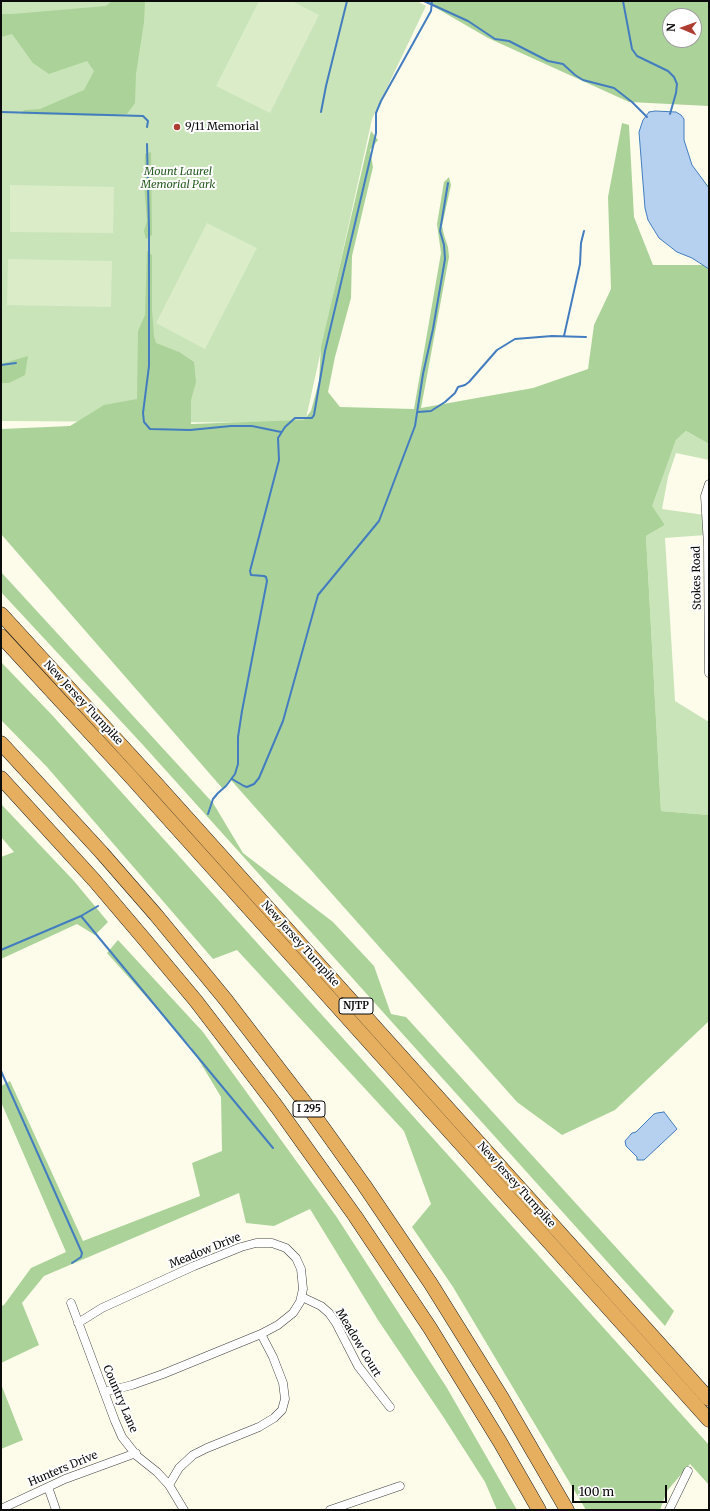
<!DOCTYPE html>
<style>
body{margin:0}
#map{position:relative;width:710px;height:1511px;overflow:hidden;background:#fdfceb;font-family:Merriweather,serif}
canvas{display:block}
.frame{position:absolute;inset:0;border:2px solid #0b0b0b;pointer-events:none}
.north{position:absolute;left:662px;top:8px;width:40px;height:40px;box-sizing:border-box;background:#fff;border:1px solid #9d9d9d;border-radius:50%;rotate:272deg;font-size:11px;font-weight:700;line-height:16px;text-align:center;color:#0b0b0b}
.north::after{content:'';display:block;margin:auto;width:14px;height:18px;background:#ad3c31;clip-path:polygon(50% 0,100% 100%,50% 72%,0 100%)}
.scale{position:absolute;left:572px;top:1485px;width:95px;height:18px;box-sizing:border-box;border:2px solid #0b0b0b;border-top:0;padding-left:5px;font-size:12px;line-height:14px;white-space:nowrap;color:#0b0b0b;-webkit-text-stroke:3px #fff;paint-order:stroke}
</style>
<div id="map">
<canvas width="710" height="1511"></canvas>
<div class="frame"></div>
<div class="north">N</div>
<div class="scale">100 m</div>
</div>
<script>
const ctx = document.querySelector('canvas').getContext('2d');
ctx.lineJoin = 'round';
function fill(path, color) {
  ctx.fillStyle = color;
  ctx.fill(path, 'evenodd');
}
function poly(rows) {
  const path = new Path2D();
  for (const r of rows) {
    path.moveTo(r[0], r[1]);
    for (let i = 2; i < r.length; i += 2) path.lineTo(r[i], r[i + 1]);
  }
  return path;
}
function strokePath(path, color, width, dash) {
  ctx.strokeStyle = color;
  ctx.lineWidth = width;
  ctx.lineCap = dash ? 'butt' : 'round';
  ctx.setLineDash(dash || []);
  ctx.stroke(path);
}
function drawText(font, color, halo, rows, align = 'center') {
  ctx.font = font + ' Merriweather,serif';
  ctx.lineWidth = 4;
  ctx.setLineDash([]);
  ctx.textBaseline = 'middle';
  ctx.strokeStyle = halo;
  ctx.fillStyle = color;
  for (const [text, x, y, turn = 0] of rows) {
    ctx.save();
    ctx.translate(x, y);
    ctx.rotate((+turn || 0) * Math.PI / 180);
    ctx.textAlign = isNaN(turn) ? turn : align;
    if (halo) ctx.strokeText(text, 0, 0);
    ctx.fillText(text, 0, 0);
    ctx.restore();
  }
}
fill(poly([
 [1,1,417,1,426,6,372,119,305,423,1,421],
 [686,431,709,444,709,460,676,453,668,477,662,509,705,515,706,535,665,538,675,701,709,722,709,815,661,811,646,536,665,525,651,506,676,440]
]), '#c9e4b8');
fill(poly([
 [112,1,145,1,144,22,136,74,135,103,127,114,101,116,21,114,24,110,40,109,84,90,94,71,87,61,49,74,33,63,12,34,1,37,1,14,12,14,106,6],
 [429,1,709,1,709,106,629,102,488,38,431,5],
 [670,16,694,16,694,40,670,40],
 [622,123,629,125,634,217,653,265,704,265,709,268,709,444,686,431,676,440,652,506,665,525,646,536,661,811,709,815,709,1021,615,1110,562,1135,517,1102,230,779,223,789,1,534,1,429,70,426,104,405,137,399,138,331,145,315,147,251,152,255,152,310,154,336,156,343,179,352,194,362,196,382,191,400,191,424,304,420,311,411,319,381,321,347,371,131,378,140,370,150,373,167,352,256,351,298,335,357,328,392,340,407,414,409,441,253,437,224,444,182,449,177,451,185,442,226,444,235,448,247,449,257,421,408,533,388,588,369,594,325,611,289,608,197],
 [151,152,152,235,146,239,144,231,147,221,144,185,145,154],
 [28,356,25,375,9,383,1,383,1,364],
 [1,572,213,803,243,853,333,922,374,966,391,1014,406,1017,674,1311,665,1326,143,745,1,592],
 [1,662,52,715,709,1445,709,1485,690,1464,667,1491,660,1510,586,1510,453,1287,412,1227,431,1204,404,1131,237,950,213,959,47,767,1,720],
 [1,804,74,881,108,922,95,935,77,924,1,959,1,857,14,852,1,837],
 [118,940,203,1032,336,1216,447,1388,517,1510,497,1510,485,1482,444,1418,378,1320,310,1209,274,1226,246,1223,239,1193,44,1276,22,1303,39,1345,1,1363,1,1306,4,1305,31,1268,66,1252,1,1102,1,1086,10,1081,83,1241,200,1196,192,1163,222,1151,221,1097,191,1047,107,953],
 [1,1384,23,1440,1,1449]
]), '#abd399');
fill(poly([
 [259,1,292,1,319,15,270,113,216,86],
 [10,185,114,187,113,233,10,232],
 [207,223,257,248,205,349,156,323],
 [8,259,112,261,111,307,7,305]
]), '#dbecc9');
const water = poly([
 [649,112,655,111,676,112,681,115,684,119,684,140,692,165,709,188,709,269,692,258,677,252,659,238,648,220,645,208,639,132,643,120,649,112],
 [664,1112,677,1129,676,1130,644,1160,637,1160,637,1157,626,1146,625,1141,632,1133,636,1132,654,1114,657,1113,664,1112]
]);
fill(water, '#b5d1ef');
strokePath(water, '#437dbf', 1);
strokePath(poly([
 [424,1,468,21,495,39,509,41,548,61,563,64,575,75,583,80,614,88,632,102,647,117],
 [623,1,632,49,637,56,668,71,674,77,677,84,676,93,670,114],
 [1,112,143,116,148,121,147,127],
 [321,112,326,86,347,1],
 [147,144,149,228,149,366,143,413,144,422,150,429,190,430,231,426,252,426,281,432],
 [564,336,580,264,581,243,584,231],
 [1,365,16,363],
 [418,412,431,411,445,402,455,393,458,387,465,385,469,382,497,350,515,339,552,336,586,337],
 [232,779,244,786,247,787,254,784,259,778,283,721,318,595,379,521,415,426,423,374,433,329,445,259,444,245,440,231,448,183],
 [208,814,213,799,218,793,226,786,235,774,238,764,238,737,242,711,267,581,266,577,264,576,251,575,250,571,279,460,278,438,285,427,295,418,312,418,314,415,325,351,372,151,376,133,376,113,381,101,431,11,432,1],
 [81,916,273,1148],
 [1,950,81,916,98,906],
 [1,1071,82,1253,81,1257,72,1263]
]), '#437dbf', 2);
const street = poly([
 [709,484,705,496,708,545,709,673],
 [302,1297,321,1306,329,1313,336,1323,358,1366,390,1407],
 [71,1303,115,1421,122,1437,137,1456,157,1472,169,1485,184,1510],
 [78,1323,102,1308,194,1266,241,1247,256,1243,272,1243,286,1248,296,1258,301,1269,303,1289,300,1302,293,1313,278,1325,261,1334,163,1374,132,1385,104,1392],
 [169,1485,179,1468,193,1455,207,1448,259,1427,274,1418,282,1410,285,1399,283,1383,273,1357,261,1334],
 [48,1487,56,1510],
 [1,1509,65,1479,136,1453],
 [330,1510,400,1486],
 [669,1510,688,1471]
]);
const highway = poly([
 [1,614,153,780,709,1399],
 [1,636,131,777,709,1420],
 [1,743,102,853,156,915,226,1000,309,1108,364,1185,431,1284,502,1398,567,1510],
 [1,778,94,880,145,940,196,1001,277,1107,355,1216,430,1328,500,1442,539,1510]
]);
strokePath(street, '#3e3e3e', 9);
strokePath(highway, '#1c1c1c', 15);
strokePath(street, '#fff', 8);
strokePath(highway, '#e6af60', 14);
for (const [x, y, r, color] of [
 [177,127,4,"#ad3c31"]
]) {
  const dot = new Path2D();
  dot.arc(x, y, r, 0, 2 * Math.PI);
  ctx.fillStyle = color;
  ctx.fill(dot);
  strokePath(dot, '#fff', 1.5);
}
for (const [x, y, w] of [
 [356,1006,34],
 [309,1109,32]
]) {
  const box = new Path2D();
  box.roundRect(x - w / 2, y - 8, w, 16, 3);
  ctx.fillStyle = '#fff';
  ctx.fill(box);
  strokePath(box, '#0b0b0b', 1);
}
drawText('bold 10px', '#0b0b0b', null, [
 ["NJTP",356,1006],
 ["I 295",309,1109]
]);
drawText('11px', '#0b0b0b', '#fff', [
 ["9/11 Memorial",185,127]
], 'left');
drawText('italic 11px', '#275c22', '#fff', [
 ["Mount Laurel",178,172],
 ["Memorial Park",178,185]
]);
drawText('11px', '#0b0b0b', '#fff', [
 ["Stokes Road",697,578,-91],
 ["New Jersey Turnpike",83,703,47],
 ["New Jersey Turnpike",300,944,48],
 ["New Jersey Turnpike",516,1185,48],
 ["Meadow Drive",205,1251,-22],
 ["Meadow Court",358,1343,59],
 ["Country Lane",120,1399,67],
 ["Hunters Drive",63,1469,-23]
]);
</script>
